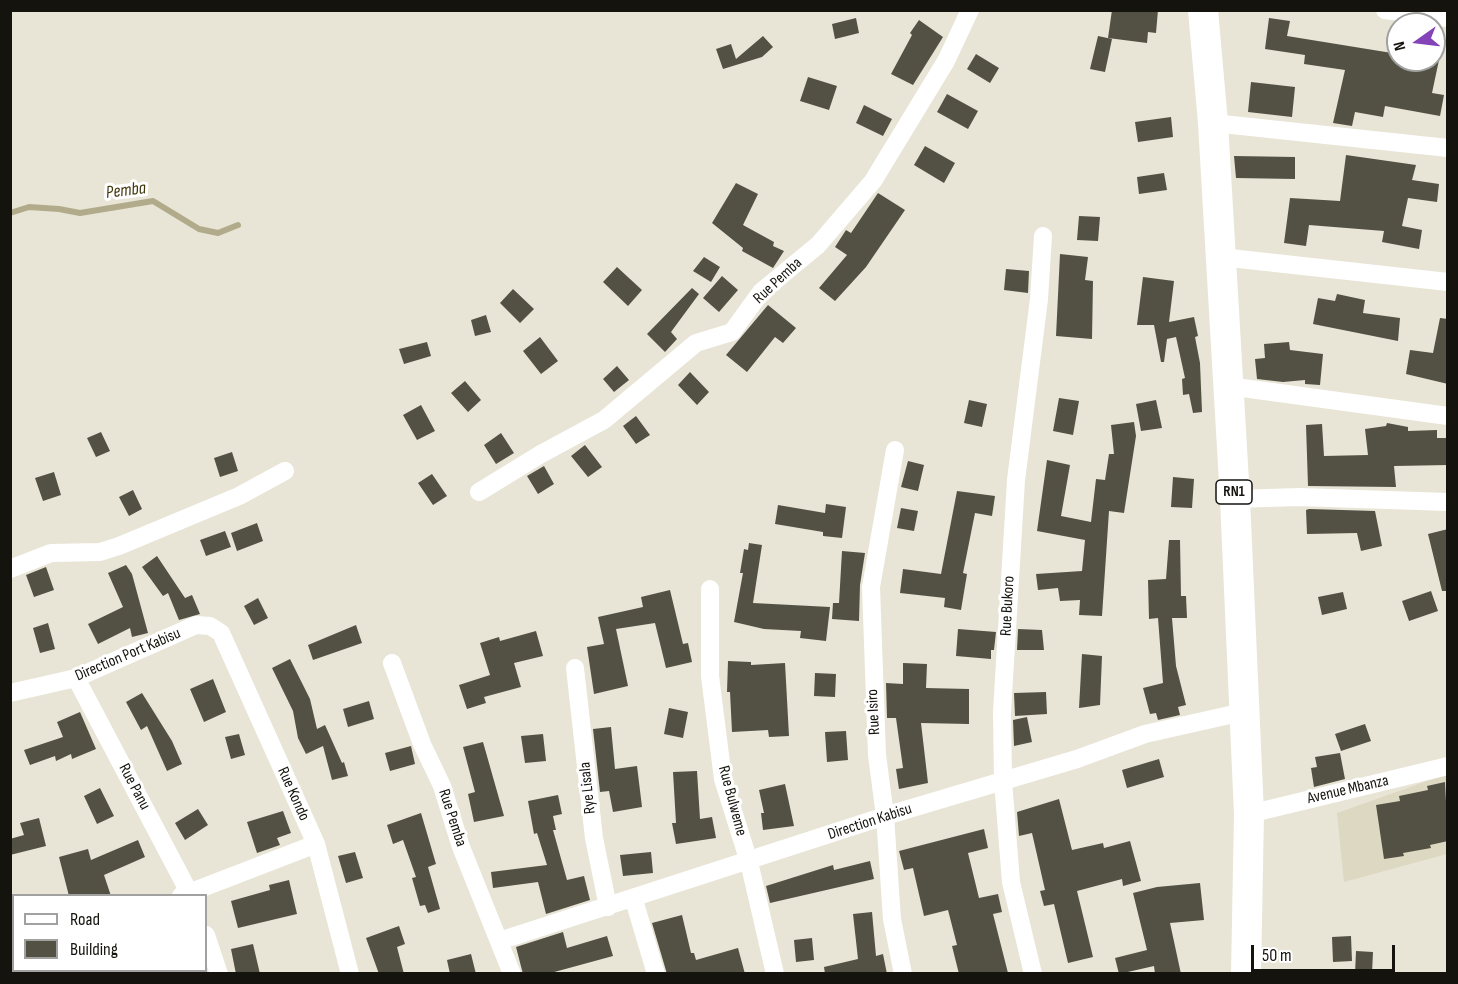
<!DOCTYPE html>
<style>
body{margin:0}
#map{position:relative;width:1458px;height:984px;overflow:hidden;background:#e8e5d6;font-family:"Sofia Sans Condensed",sans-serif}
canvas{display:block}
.frame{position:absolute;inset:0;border:12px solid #14130e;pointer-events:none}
.legend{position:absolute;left:12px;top:894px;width:195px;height:78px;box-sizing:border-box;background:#fff;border:2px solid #a1a19f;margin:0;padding:8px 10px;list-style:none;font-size:18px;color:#14130e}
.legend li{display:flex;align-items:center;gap:12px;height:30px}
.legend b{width:30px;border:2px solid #a1a19f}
.north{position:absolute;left:1386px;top:12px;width:60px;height:60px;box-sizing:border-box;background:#fff;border:2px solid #a1a19f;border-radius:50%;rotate:256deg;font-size:16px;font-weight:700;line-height:24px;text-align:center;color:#14130e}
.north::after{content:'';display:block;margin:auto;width:21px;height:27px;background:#8543b8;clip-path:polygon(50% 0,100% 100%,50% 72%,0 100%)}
.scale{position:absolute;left:1251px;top:945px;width:144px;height:27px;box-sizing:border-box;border:3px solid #14130e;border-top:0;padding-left:8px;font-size:18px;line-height:21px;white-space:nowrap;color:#14130e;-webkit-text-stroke:4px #fff;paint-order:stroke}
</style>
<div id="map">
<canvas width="1458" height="984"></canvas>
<div class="frame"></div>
<ul class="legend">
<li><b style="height:8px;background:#fff"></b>Road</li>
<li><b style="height:16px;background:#535144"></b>Building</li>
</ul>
<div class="north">N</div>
<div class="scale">50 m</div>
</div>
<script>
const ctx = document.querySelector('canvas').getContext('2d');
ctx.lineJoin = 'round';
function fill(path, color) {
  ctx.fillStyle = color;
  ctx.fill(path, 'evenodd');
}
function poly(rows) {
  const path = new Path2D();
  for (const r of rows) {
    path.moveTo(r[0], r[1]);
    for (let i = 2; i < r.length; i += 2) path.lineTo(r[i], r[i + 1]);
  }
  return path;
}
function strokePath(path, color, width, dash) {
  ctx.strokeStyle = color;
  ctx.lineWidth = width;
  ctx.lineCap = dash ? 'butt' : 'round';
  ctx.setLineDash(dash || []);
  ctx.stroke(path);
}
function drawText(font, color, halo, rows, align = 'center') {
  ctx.font = font + ' "Sofia Sans Condensed",sans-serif';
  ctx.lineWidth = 6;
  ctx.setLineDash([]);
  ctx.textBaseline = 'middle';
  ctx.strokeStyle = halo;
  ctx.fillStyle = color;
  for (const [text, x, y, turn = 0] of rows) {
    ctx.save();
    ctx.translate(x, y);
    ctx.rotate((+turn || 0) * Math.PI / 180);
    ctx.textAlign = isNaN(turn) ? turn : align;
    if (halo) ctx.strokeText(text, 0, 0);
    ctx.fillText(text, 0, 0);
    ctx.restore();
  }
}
fill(poly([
 [1447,774,1447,854,1344,882,1337,813]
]), '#ddd8c2');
strokePath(poly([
 [10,213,29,207,59,209,80,213,153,201,199,229,218,233,238,225]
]), '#b2ab8b', 6);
fill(poly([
 [1112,10,1158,10,1156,33,1148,32,1147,43,1108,38],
 [856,18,859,33,835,39,832,24],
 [1269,18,1290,21,1287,36,1398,54,1398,60,1439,60,1432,93,1444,95,1440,116,1385,106,1383,117,1355,112,1352,126,1333,123,1345,70,1304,64,1305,55,1265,49],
 [919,20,943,37,913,85,891,74,912,35,910,33],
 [763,36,773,47,762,57,723,69,716,49,731,44,736,59],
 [1098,36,1112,39,1105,72,1090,69],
 [976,54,999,68,990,83,967,69],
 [808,77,837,86,829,110,800,101],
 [1251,82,1295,87,1292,117,1248,112],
 [947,94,978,111,968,129,937,112],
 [864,105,892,119,883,136,856,123],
 [1171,117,1173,137,1138,142,1135,122],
 [925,146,955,163,944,183,914,165],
 [1346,155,1416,165,1412,180,1439,184,1437,202,1408,198,1402,226,1422,230,1419,249,1382,242,1384,231,1309,225,1306,246,1284,243,1290,198,1340,201],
 [1234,156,1295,157,1295,179,1236,178],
 [1164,173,1167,190,1139,194,1137,177],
 [736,183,758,194,743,225,774,242,773,246,784,251,773,268,742,251,743,248,712,223],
 [878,193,905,210,866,267,835,301,819,288,847,255,835,247,846,230,851,233],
 [1079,216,1100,217,1098,241,1077,240],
 [1060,254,1088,257,1085,280,1093,281,1092,339,1056,336],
 [704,257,720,267,711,282,693,271],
 [617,267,642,290,628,306,603,282],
 [1006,269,1029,271,1028,293,1004,290],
 [722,276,738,290,719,312,703,298],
 [1143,277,1174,281,1169,322,1194,317,1198,336,1195,337,1200,363,1202,412,1193,413,1189,394,1183,395,1182,379,1185,378,1176,337,1167,339,1164,362,1161,362,1154,325,1137,325],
 [692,288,699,294,671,332,677,339,665,352,647,334],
 [513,289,534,309,520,323,500,303],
 [1337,294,1365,300,1363,313,1400,318,1398,341,1313,324,1318,298,1335,301],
 [768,305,796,328,783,343,775,337,747,372,726,355],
 [486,315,491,332,475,336,471,320],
 [1440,318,1448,319,1448,384,1406,374,1410,350,1433,353],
 [540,337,558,361,541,374,523,351],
 [427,342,431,356,404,364,399,349],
 [1289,342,1290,350,1323,354,1320,385,1305,384,1305,380,1283,382,1257,379,1255,359,1265,358,1264,344],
 [617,366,629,380,614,392,603,379],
 [690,372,709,392,697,405,678,385],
 [465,381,481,400,468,412,451,393],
 [1059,398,1079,401,1073,435,1053,431],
 [969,400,987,404,982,427,964,423],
 [1156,400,1162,428,1141,431,1136,404],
 [421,405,435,431,417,440,403,415],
 [636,416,650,435,636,444,623,426],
 [1134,422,1136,436,1124,513,1109,511,1102,616,1079,615,1080,600,1060,601,1058,588,1038,590,1036,574,1082,571,1085,540,1037,531,1047,460,1070,465,1061,516,1091,522,1096,479,1105,480,1109,454,1114,454,1111,425],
 [1387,423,1408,427,1408,431,1437,430,1437,438,1448,438,1448,465,1394,466,1396,487,1308,486,1306,425,1322,424,1324,456,1368,455,1365,429,1386,426],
 [101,432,110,451,96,457,87,438],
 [501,433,514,453,496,464,484,445],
 [585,445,602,467,588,477,571,456],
 [232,452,238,471,220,477,214,458],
 [908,461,924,465,918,491,901,487],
 [544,466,554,484,538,494,527,476],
 [54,472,61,495,43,501,35,478],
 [432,474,447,496,433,505,418,483],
 [1173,477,1194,479,1192,508,1171,507],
 [133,490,142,509,129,516,119,497],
 [957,491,995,496,992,516,975,513,963,573,967,574,961,610,944,607,945,598,900,593,903,569,941,574],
 [826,504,846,507,842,538,823,536,823,532,775,524,778,505,825,513],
 [901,508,918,511,914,531,897,528],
 [1309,509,1375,511,1382,546,1361,551,1357,533,1307,534,1306,510],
 [257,523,263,541,237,551,231,533],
 [1448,529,1448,591,1442,591,1428,534],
 [225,531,231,547,206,556,200,540],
 [1169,540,1180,540,1181,596,1186,596,1187,618,1172,618,1176,666,1186,705,1178,707,1180,715,1158,720,1156,713,1150,714,1143,688,1163,683,1158,618,1149,619,1148,580,1166,579],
 [749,543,762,545,753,603,830,607,826,641,800,638,801,631,764,629,734,622,743,573,740,573,744,549,748,550],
 [842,551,865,553,860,585,859,621,832,619,833,603,839,603],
 [157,556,185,598,192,595,200,614,179,620,168,593,163,596,142,567],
 [126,565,132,574,148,633,132,637,130,628,98,644,88,624,123,607,108,573],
 [46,567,54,590,34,597,26,575],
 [670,590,683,644,688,643,692,662,666,668,655,623,616,629,628,686,594,694,587,647,604,644,598,617,643,607,641,597],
 [1431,591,1438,611,1409,621,1402,601],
 [1343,592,1347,609,1322,615,1318,597],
 [258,598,268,618,254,625,244,606],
 [48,623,55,649,40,653,33,628],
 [356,625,362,643,313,660,308,645],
 [958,629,996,632,994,650,991,650,991,659,956,656],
 [1018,629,1042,630,1044,650,1017,650],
 [536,631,543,656,514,663,521,687,484,697,486,703,467,709,459,685,490,675,480,643,499,637,500,641],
 [1082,654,1102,656,1100,705,1079,708],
 [290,659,310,699,317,729,325,725,342,763,344,762,348,776,332,780,323,746,306,754,298,738,293,711,272,668],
 [728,661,751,662,751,665,785,663,789,736,769,737,768,730,732,732,730,692,727,692],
 [903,663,927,664,926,688,969,689,969,724,921,723,928,783,899,789,896,769,903,768,896,718,887,718,886,683,903,684],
 [815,673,836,674,835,697,814,696],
 [213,679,226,712,204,722,190,689],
 [1046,692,1047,714,1015,716,1014,693],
 [142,693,172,741,182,764,167,771,147,726,141,730,126,702],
 [369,701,374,719,348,727,343,709],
 [669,708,688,712,683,738,664,734],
 [80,712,96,749,72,759,71,754,56,761,55,756,30,765,24,750,63,737,57,722],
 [1027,717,1032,742,1014,746,1013,720],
 [1365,724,1371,741,1341,751,1335,734],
 [611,727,615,769,637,766,642,807,613,812,609,791,600,792,593,729],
 [846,731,848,760,827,762,825,732],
 [239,734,245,755,231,759,225,737],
 [543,734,546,761,525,763,521,736],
 [483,742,504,816,474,822,468,794,475,792,463,747],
 [411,746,415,764,390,771,385,753],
 [1340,753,1345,779,1314,787,1311,768,1317,767,1315,757],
 [1159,759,1164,777,1127,788,1122,770],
 [697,771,700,819,712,817,716,838,676,844,672,823,676,823,673,772],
 [1445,782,1448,841,1430,845,1431,848,1403,853,1404,856,1384,859,1376,805,1400,801,1399,796,1428,790,1427,786],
 [785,784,794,826,763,830,761,813,764,813,759,790],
 [100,788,114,816,97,824,84,796],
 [558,795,562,814,553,816,556,830,553,830,567,880,584,876,590,900,546,914,538,882,493,888,491,872,547,865,537,833,534,834,528,801],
 [1059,799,1072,850,1103,843,1104,848,1130,841,1141,881,1123,886,1122,879,1077,891,1093,957,1068,963,1054,904,1044,906,1040,891,1045,890,1032,833,1019,836,1017,812],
 [198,809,208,825,185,840,175,823],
 [283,811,291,833,277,838,280,845,257,853,247,822],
 [421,813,436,864,428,867,440,909,428,913,425,905,420,906,412,878,416,877,403,840,393,844,387,825],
 [39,818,46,846,10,855,10,839,24,835,20,823],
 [984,829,988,848,968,853,979,898,998,894,1002,912,993,914,1008,973,959,974,952,946,957,945,948,910,924,916,913,868,904,870,899,851],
 [138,840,145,857,104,875,111,896,69,896,59,857,88,849,91,860],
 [355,852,363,878,346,883,338,856],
 [651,852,653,873,623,876,620,855],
 [870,861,874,879,770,903,766,886,833,865,834,870],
 [289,880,297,914,238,928,231,901,270,890,269,885],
 [1200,883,1204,920,1170,923,1181,974,1155,974,1154,966,1119,974,1115,958,1147,950,1133,893,1157,887],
 [872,912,876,956,883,954,887,974,825,974,824,967,858,959,853,914],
 [682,915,691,953,694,953,696,960,738,948,745,974,667,974,652,923],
 [399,926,405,944,397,947,404,974,379,974,366,938],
 [563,932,567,948,607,936,613,956,547,974,523,974,516,947],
 [1351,936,1352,961,1333,962,1332,937],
 [812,938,814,960,796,962,794,940],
 [253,944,260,974,236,974,231,949],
 [1356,951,1373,952,1372,974,1355,974],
 [471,954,476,974,450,974,447,960]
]), '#535144');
strokePath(poly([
 [1385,10,1448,18],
 [1213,123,1448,148],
 [1221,257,1448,282],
 [1228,386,1448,416],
 [895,450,871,587,877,755,885,816,892,919,903,974],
 [479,492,541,454,604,420,696,343,732,332,761,292,818,245,873,181,946,61,970,10],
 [1235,499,1299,497,1448,502],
 [10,569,51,553,100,552,119,546,239,496,285,471],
 [710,589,710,676,723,779,749,862,775,974],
 [392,663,422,744,442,786,461,847,512,974],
 [575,668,594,838,608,907],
 [76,678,191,896],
 [10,693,76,678,196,625,210,626,221,633,316,844,350,974],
 [1249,814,1448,766],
 [181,896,316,844],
 [634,900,656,974],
 [206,935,219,974],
 [499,941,885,816,1077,759,1145,734,1243,712],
 [10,953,14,952],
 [1033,974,1011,882,1003,781,1002,712,1016,480,1039,299,1043,236]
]), '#fff', 18);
strokePath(poly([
 [1203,10,1213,123,1235,499,1249,814,1246,974]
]), '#fff', 30);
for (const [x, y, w] of [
 [1234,492,36]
]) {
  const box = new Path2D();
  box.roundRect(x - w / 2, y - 12, w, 24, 4.5);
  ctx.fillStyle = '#fff';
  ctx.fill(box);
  strokePath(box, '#14130e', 1.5);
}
drawText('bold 15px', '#14130e', null, [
 ["RN1",1234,492]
]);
drawText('16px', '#14130e', '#fff', [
 ["Rue Pemba",778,281,-43],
 ["Rue Bukoro",1008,606,-87],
 ["Direction Port Kabisu",128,655,-23],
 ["Rue Isiro",874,712,-93],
 ["Rue Panu",134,787,62],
 ["Rye Lisala",588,788,-96],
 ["Avenue Mbanza",1348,790,-13],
 ["Rue Kondo",293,794,66],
 ["Rue Bulweme",732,801,75],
 ["Rue Pemba",452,818,72],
 ["Direction Kabisu",870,822,-18]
]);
drawText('italic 18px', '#3f360c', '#fff', [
 ["Pemba",126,191,-7]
]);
</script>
